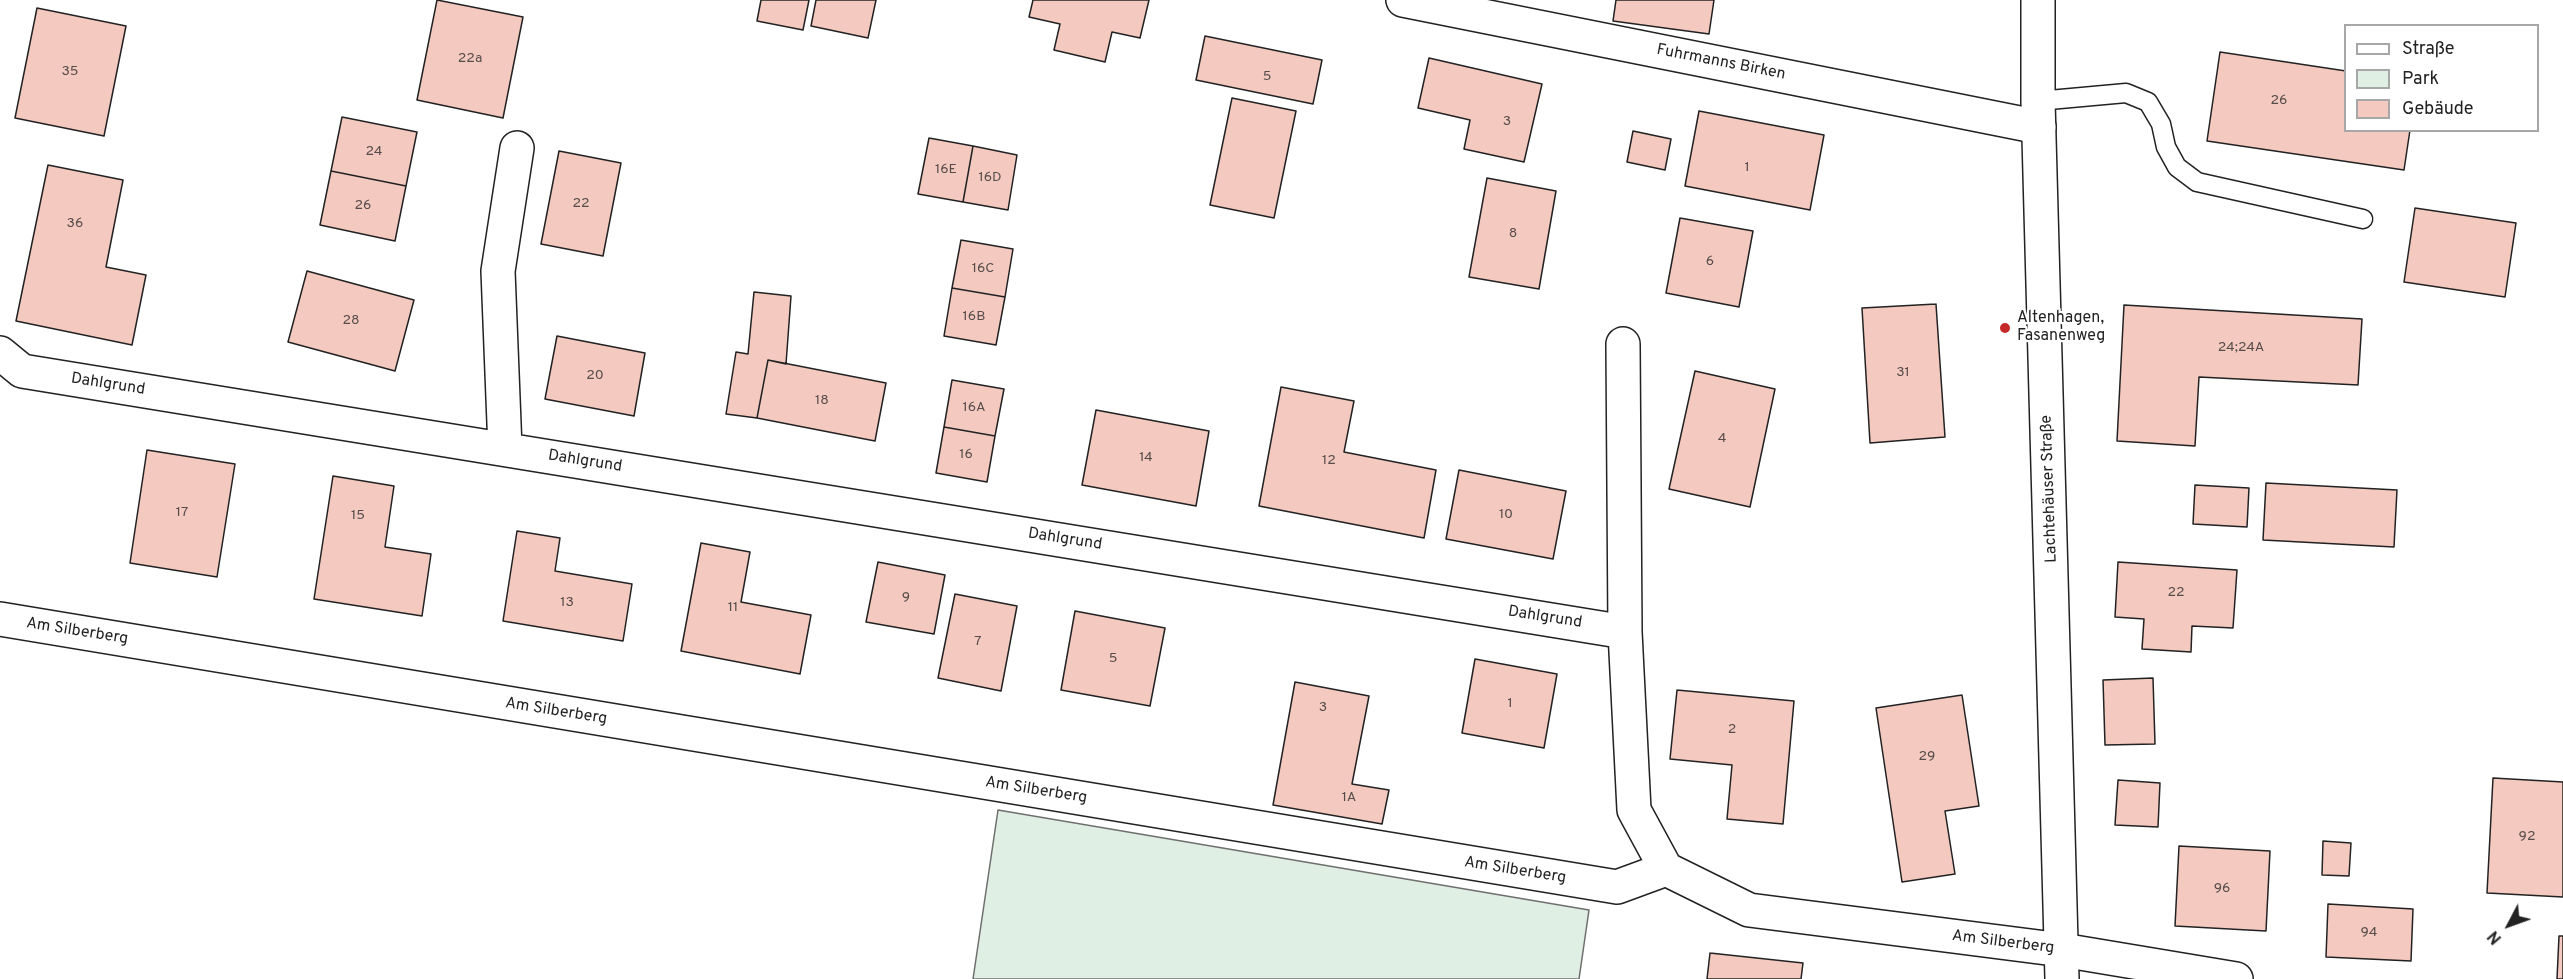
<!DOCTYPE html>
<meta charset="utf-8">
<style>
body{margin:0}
#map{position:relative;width:2563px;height:979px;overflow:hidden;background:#fff;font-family:Overpass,sans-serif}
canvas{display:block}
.legend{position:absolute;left:2344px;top:24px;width:195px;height:108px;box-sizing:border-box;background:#fff;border:2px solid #a7a7a7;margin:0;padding:8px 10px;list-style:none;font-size:18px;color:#222}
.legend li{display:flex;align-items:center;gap:12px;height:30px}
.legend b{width:30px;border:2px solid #a7a7a7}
.north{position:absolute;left:2479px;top:895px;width:60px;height:60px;-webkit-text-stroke:4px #fff;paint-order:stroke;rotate:229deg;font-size:16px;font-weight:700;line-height:24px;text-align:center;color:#222}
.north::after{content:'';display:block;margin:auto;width:21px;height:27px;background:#222;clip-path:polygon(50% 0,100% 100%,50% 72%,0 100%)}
</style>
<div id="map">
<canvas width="2563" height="979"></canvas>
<ul class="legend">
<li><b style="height:8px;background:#fff"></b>Straße</li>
<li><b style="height:16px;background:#e0efe3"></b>Park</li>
<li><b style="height:16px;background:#f3c9c0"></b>Gebäude</li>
</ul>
<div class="north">N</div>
</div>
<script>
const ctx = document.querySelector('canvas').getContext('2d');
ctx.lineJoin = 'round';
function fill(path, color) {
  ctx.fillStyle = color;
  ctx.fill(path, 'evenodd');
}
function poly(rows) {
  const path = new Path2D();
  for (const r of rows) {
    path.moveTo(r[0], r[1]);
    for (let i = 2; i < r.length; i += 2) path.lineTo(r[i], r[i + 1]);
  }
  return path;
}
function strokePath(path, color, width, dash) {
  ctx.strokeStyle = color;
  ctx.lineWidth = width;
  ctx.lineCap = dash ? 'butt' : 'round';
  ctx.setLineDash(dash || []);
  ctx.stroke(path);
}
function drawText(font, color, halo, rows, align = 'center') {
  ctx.font = font + ' Overpass,sans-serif';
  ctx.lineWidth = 4.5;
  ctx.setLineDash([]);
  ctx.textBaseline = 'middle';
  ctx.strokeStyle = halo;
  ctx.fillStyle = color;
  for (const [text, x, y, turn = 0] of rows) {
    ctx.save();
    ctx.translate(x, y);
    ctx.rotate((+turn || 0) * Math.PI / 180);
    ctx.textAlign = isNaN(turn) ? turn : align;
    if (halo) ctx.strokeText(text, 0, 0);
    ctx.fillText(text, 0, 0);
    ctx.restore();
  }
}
const green = poly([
 [998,810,1589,910,1579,979,973,979,998,810]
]);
fill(green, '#e0efe3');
strokePath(green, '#6f6f6f', 1.5);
const building = poly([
 [437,0,523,17,503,118,417,100,437,0],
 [761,0,809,0,803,30,757,21,761,0],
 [816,0,876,0,868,38,811,26,816,0],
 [1033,0,1149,0,1140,38,1112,32,1105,62,1054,50,1060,24,1029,17,1033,0],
 [1616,0,1714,0,1709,34,1613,21,1616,0],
 [37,8,126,26,104,136,15,118,37,8],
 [1205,36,1322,60,1313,104,1196,80,1205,36],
 [2220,52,2346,71,2346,130,2410,130,2404,170,2207,141,2220,52],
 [1429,58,1542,84,1524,162,1464,149,1470,120,1418,108,1429,58],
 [1232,98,1296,111,1274,218,1210,205,1232,98],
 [1699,111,1824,135,1810,210,1685,186,1699,111],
 [342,117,417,132,406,186,331,171,342,117],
 [1633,131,1671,139,1665,170,1627,162,1633,131],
 [929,138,973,146,963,202,918,194,929,138],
 [973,146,1017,155,1008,210,963,202,973,146],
 [559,151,621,163,603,256,541,244,559,151],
 [48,165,123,180,106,267,146,275,132,345,16,321,48,165],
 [331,171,406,186,395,241,320,225,331,171],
 [1487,178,1556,191,1539,289,1469,277,1487,178],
 [2415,208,2516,223,2505,297,2404,282,2415,208],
 [1680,218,1753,231,1739,307,1666,293,1680,218],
 [961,240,1013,249,1005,297,952,288,961,240],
 [307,271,414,300,395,371,288,342,307,271],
 [952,288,1005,297,996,345,944,336,952,288],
 [754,292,791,296,786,364,768,360,757,418,726,414,736,352,748,354,754,292],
 [1936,304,1945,437,1870,443,1862,308,1936,304],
 [2124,305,2362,319,2358,385,2199,377,2195,446,2117,441,2124,305],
 [557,336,645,353,634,416,545,399,557,336],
 [768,360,886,383,875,441,757,418,768,360],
 [1695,371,1775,389,1750,507,1669,489,1695,371],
 [952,380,1004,389,995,436,944,427,952,380],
 [1281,387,1354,401,1344,452,1436,470,1424,538,1259,506,1281,387],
 [1096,410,1209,431,1196,506,1082,485,1096,410],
 [944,427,995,436,987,482,936,473,944,427],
 [147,450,235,464,217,577,130,563,147,450],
 [1459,470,1566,491,1553,559,1446,539,1459,470],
 [333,476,394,486,385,547,431,554,422,616,314,599,333,476],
 [2266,483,2397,490,2394,547,2263,540,2266,483],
 [2195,485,2249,488,2247,527,2193,524,2195,485],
 [517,531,560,538,555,571,632,584,623,641,503,621,517,531],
 [701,543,750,552,741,602,811,615,800,674,681,651,701,543],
 [878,562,945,575,934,634,866,622,878,562],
 [2118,562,2237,570,2233,628,2192,626,2191,652,2142,649,2144,619,2115,617,2118,562],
 [955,594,1017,606,1001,691,938,678,955,594],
 [1075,611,1165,628,1150,706,1061,690,1075,611],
 [1475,659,1557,674,1544,748,1462,733,1475,659],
 [2153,678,2155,744,2105,745,2103,680,2153,678],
 [1295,682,1369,696,1352,784,1389,790,1382,824,1273,805,1295,682],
 [1677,690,1794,701,1783,824,1727,819,1732,765,1670,759,1677,690],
 [1962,695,1979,806,1945,811,1955,874,1902,882,1876,708,1962,695],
 [2493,778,2563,782,2563,897,2487,893,2493,778],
 [2118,780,2160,783,2158,827,2115,825,2118,780],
 [2323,841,2351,843,2349,876,2322,875,2323,841],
 [2179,846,2270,851,2266,931,2175,926,2179,846],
 [2328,904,2413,909,2411,961,2326,957,2328,904],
 [2559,936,2563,936,2563,979,2557,979,2559,936],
 [1710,953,1803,963,1801,979,1707,979,1710,953]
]);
fill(building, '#f3c9c0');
strokePath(building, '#222', 1.5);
const lane = poly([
 [2038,101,2126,93,2148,102,2161,124,2166,147,2177,167,2197,182,2363,219]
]);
const street = poly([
 [1403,0,2039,127],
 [1623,344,1625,632,1634,810,1666,869],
 [0,353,22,371,1625,632],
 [505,449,498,271,517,148],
 [0,619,1617,887,1666,869,1749,910,2062,950,2236,979]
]);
const secondary = poly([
 [2038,0,2038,101,2062,979]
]);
strokePath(lane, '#222', 21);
strokePath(street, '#222', 36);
strokePath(secondary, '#222', 36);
strokePath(lane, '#fff', 18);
strokePath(street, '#fff', 33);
strokePath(secondary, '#fff', 33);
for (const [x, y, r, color] of [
 [2005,328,6,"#c62828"]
]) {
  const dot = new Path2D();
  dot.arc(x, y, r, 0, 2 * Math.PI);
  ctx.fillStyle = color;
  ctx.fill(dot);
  strokePath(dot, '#fff', 2);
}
drawText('14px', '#564c4a', null, [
 ["22a",470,59],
 ["35",70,72],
 ["5",1267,77],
 ["26",2279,101],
 ["3",1507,122],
 ["24",374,152],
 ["1",1747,168],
 ["16E",946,170],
 ["16D",990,178],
 ["22",581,204],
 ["26",363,206],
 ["36",75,224],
 ["8",1513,234],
 ["6",1710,262],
 ["16C",983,269],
 ["16B",974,317],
 ["28",351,321],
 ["24;24A",2241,348],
 ["31",1903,373],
 ["20",595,376],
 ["18",822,401],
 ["16A",974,408],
 ["4",1722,439],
 ["16",966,455],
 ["14",1146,458],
 ["12",1329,461],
 ["17",182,513],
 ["10",1506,515],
 ["15",358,516],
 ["22",2176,593],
 ["9",906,598],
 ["13",567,603],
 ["11",733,608],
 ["7",978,642],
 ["5",1113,659],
 ["1",1510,704],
 ["3",1323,708],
 ["2",1732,730],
 ["29",1927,757],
 ["1A",1349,798],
 ["92",2527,837],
 ["96",2222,889],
 ["94",2369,933]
]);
drawText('16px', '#222', '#fff', [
 ["Fuhrmanns Birken",1721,63,11],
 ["Dahlgrund",108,385,9],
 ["Dahlgrund",585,462,9],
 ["Lachtehäuser Straße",2050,489,-92],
 ["Dahlgrund",1065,540,9],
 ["Dahlgrund",1545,618,9],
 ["Am Silberberg",77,632,9],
 ["Am Silberberg",556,712,9],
 ["Am Silberberg",1036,791,9],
 ["Am Silberberg",1515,871,9],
 ["Am Silberberg",2003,943,7]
]);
drawText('16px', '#222', '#fff', [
 ["Altenhagen,",2017,319],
 ["Fasanenweg",2017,337]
], 'left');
</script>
